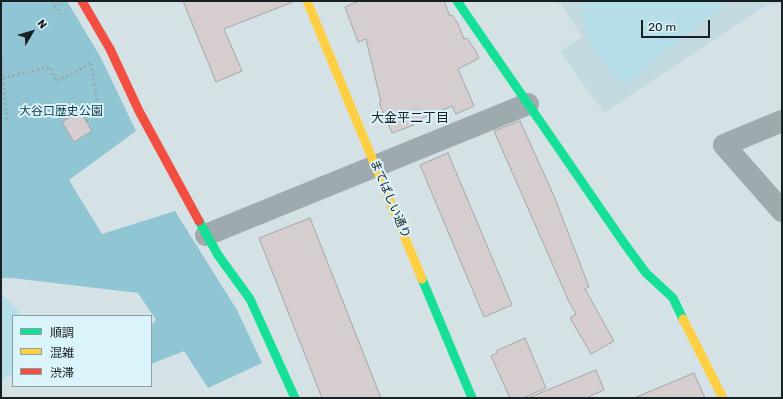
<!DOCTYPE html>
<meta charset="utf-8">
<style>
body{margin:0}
#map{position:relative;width:783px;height:399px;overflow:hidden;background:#d5e2e5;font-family:Rubik,"Noto Sans JP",sans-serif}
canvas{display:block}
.frame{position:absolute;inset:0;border:2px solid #172022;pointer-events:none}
.legend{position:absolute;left:12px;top:315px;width:140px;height:72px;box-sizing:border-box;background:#dbf3fa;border:1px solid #8d9fa4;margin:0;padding:5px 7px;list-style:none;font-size:12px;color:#172022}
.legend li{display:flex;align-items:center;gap:8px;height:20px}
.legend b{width:20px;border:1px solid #8d9fa4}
.north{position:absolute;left:12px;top:12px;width:40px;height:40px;-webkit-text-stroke:3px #dbf3fa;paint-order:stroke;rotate:52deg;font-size:11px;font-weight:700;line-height:16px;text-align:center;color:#172022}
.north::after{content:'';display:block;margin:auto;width:14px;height:18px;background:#172022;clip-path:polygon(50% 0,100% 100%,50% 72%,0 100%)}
.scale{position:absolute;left:641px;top:20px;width:69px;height:18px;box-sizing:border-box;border:2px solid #172022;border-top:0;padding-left:5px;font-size:12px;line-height:14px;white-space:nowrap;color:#172022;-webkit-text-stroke:3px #dbf3fa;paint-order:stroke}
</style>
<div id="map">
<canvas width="783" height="399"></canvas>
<div class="frame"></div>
<ul class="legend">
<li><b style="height:5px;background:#16e098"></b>順調</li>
<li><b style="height:5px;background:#ffcf43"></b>混雑</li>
<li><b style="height:5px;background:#f24e42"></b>渋滞</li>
</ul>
<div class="north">N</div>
<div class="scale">20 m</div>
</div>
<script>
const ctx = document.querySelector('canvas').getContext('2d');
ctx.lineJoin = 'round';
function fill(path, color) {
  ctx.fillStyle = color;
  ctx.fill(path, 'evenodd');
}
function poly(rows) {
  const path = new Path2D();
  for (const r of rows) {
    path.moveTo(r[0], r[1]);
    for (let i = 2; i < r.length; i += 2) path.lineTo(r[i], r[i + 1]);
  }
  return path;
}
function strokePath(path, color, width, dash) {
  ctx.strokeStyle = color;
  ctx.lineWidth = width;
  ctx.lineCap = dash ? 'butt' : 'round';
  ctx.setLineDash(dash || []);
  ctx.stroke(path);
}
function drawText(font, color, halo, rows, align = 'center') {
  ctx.font = font + ' Rubik,"Noto Sans JP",sans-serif';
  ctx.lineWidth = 4;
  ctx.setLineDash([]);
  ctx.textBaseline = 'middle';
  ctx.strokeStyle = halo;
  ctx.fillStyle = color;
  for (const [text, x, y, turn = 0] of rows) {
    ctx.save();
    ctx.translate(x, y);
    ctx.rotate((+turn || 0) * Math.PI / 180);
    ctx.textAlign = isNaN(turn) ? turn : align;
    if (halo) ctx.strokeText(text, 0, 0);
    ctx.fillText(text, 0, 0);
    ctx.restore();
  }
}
fill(poly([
 [553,1,782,1,782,3,765,6,604,113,560,51,582,37,561,4]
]), '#c3dae0');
fill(poly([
 [583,1,728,1,623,86,590,44,582,10],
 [1,293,23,316,13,316,13,373,1,381]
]), '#b6dfe9');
fill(poly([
 [1,1,67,1,100,56,136,131,69,180,102,234,175,211,237,310,262,363,208,388,184,351,151,364,151,325,156,320,138,293,12,278,1,278]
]), '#90c5d3');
const building = poly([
 [183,1,293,1,293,2,224,29,242,71,216,82,183,1],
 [359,1,444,1,450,16,452,15,458,24,464,39,467,38,475,50,479,58,476,59,476,60,458,69,474,106,456,114,452,106,413,122,414,125,392,133,379,103,381,102,366,39,358,42,345,7,359,1],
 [80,111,92,131,74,142,62,122,80,111],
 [520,121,554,196,589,287,585,289,614,341,591,354,570,318,576,314,570,304,494,131,520,121],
 [448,153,512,305,484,317,420,165,448,153],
 [310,218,381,398,322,398,259,238,310,218],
 [525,338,546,388,523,398,510,398,491,356,497,353,496,351,525,338],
 [596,370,604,390,586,398,528,398,596,370],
 [694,373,705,398,634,398,694,373]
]);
fill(building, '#d6cdcf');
strokePath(building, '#a4a6a7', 1);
strokePath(poly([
 [52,1,61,14],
 [1,58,7,121],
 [3,78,50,67,56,81,76,72,91,62],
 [86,121,98,106,91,64]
]), '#9aa5a7', 2.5, [2, 3]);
strokePath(poly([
 [782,121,724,145,782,211],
 [206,235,528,104]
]), '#9eaaae', 22);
strokePath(poly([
 [457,1,624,243,646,273,673,298,683,319],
 [199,221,218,255,250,299,295,398],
 [422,279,472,398]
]), '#16e098', 9);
strokePath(poly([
 [307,1,422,279],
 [683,319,723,398]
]), '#ffcf43', 9);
strokePath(poly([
 [82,1,110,49,139,111,199,221]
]), '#f24e42', 9);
drawText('12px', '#103943', '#dbf3fa', [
 ["大谷口歴史公園",61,112]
]);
drawText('12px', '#172022', '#dbf3fa', [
 ["まてばしい通り",390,199,67]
]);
drawText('13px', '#172022', '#dbf3fa', [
 ["大金平二丁目",410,118]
]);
</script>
